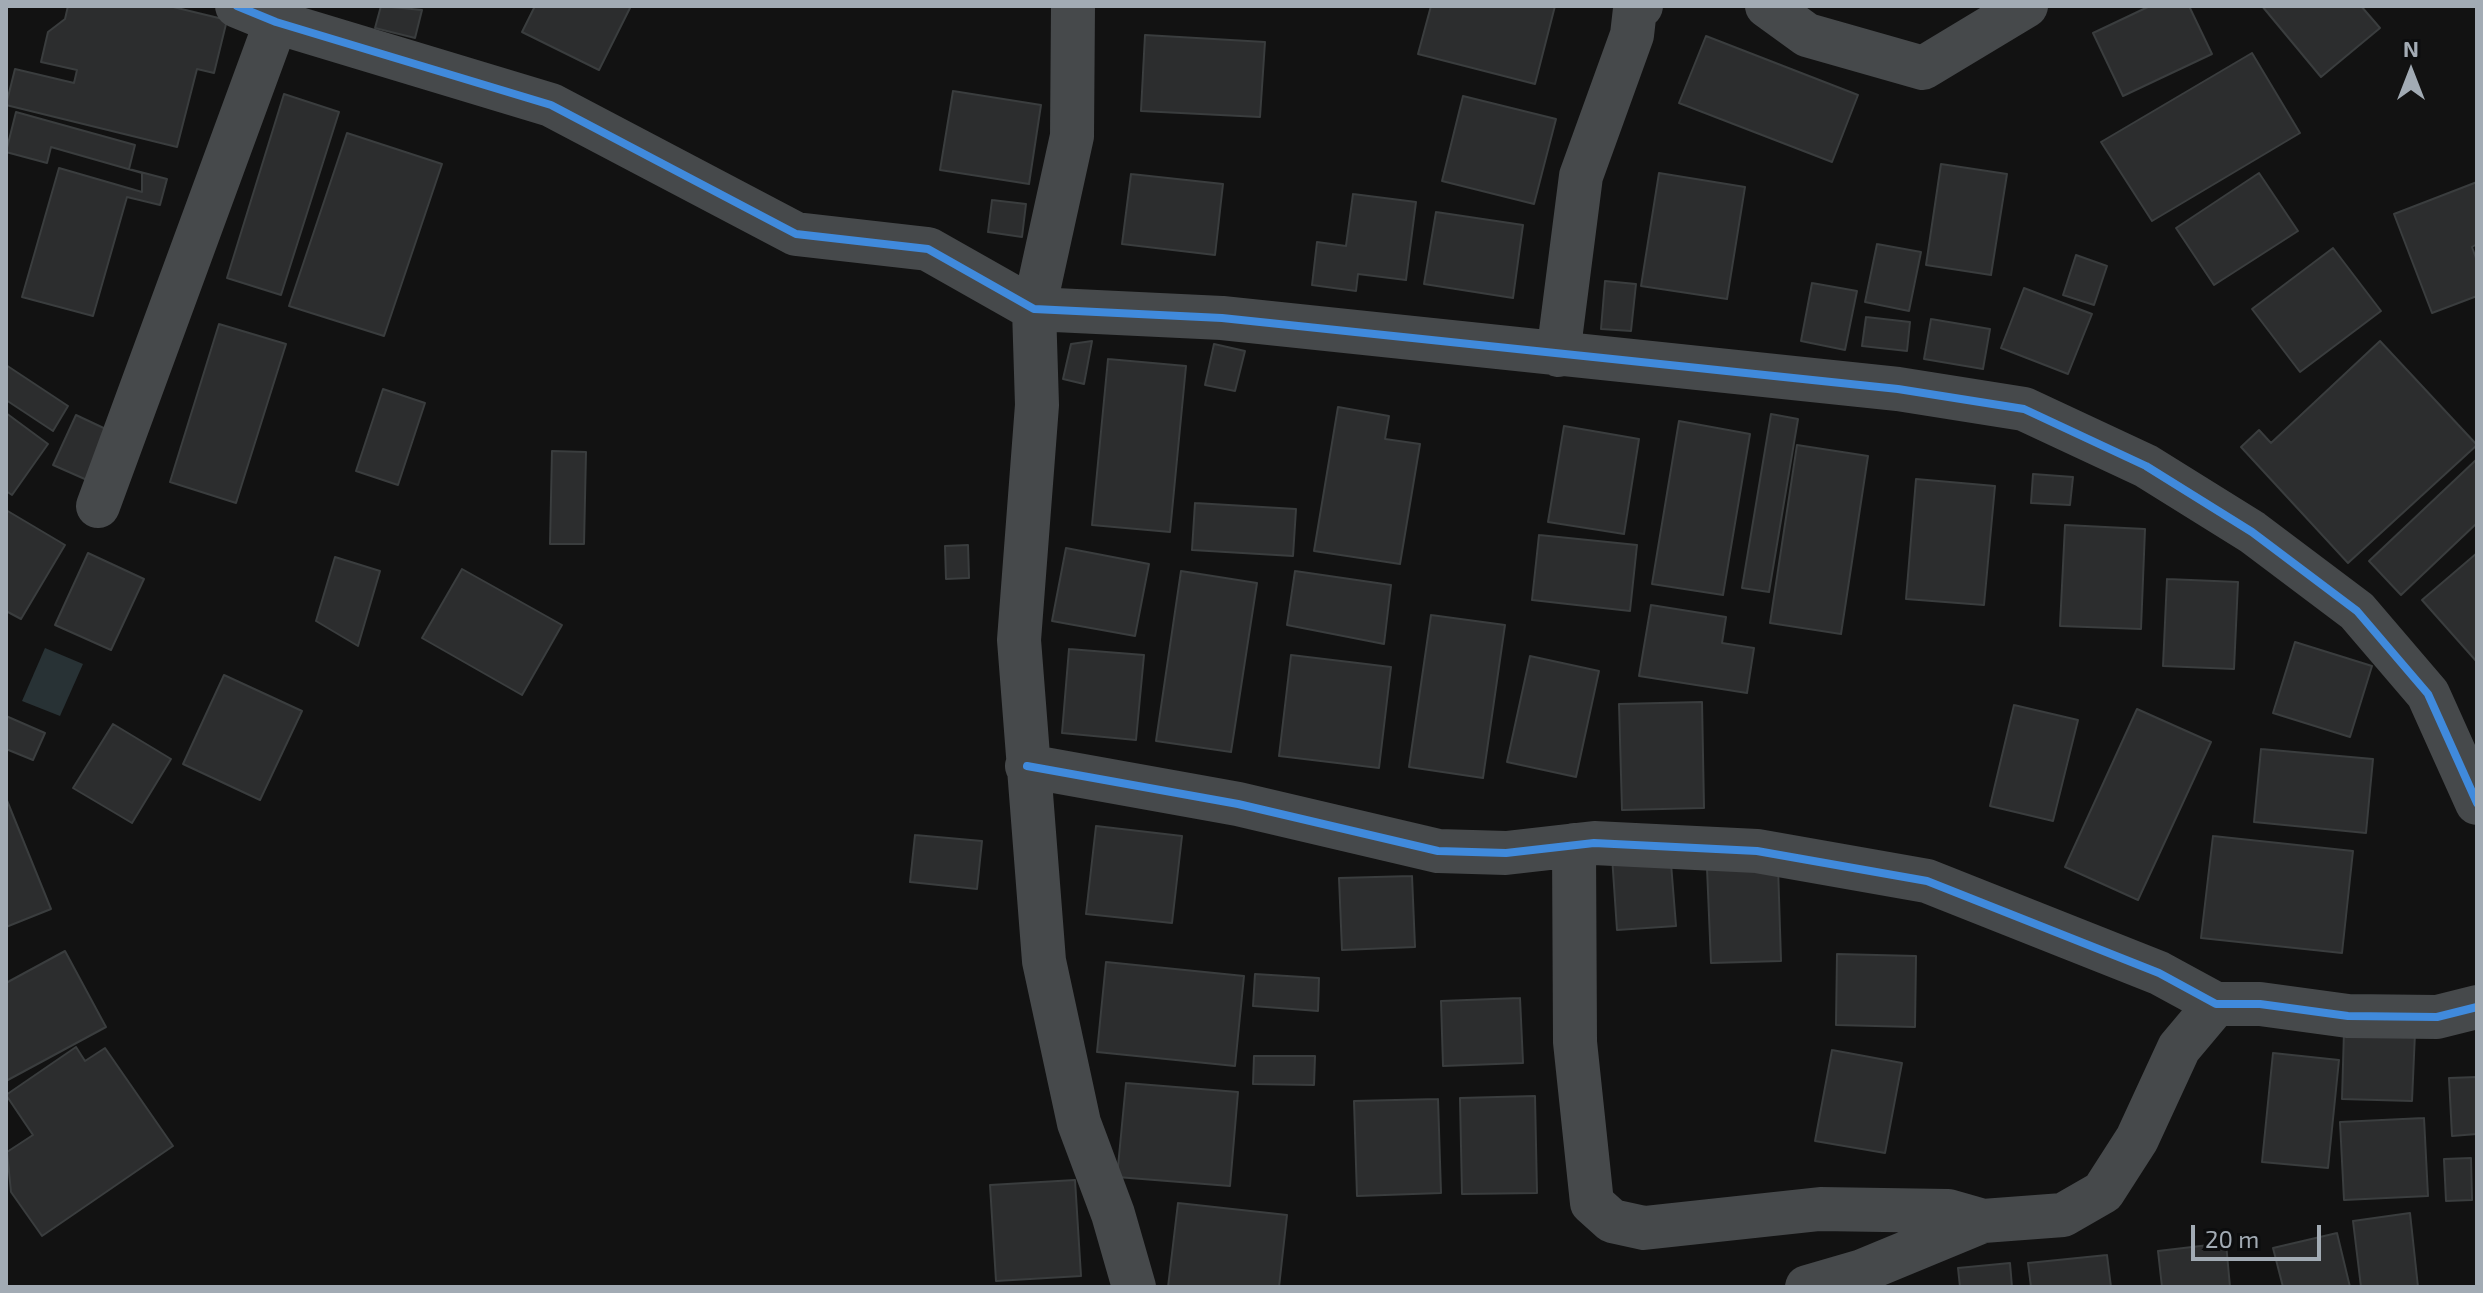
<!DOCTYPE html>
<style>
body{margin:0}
#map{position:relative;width:2483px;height:1293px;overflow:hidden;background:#121212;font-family:"Exo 2",sans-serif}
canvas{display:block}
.frame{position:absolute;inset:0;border:8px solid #a2abb4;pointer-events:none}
.north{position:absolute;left:2371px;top:32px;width:80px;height:80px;-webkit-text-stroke:6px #0c0d0e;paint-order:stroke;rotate:0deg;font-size:22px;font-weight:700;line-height:32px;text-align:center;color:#a2abb4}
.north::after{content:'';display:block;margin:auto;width:28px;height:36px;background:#a2abb4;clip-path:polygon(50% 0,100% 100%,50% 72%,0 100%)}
.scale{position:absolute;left:2191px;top:1225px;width:130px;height:36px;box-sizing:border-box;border:4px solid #a2abb4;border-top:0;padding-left:10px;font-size:24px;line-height:28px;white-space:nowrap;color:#a2abb4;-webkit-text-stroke:6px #0c0d0e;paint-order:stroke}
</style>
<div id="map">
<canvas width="2483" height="1293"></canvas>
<div class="frame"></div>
<div class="north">N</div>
<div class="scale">20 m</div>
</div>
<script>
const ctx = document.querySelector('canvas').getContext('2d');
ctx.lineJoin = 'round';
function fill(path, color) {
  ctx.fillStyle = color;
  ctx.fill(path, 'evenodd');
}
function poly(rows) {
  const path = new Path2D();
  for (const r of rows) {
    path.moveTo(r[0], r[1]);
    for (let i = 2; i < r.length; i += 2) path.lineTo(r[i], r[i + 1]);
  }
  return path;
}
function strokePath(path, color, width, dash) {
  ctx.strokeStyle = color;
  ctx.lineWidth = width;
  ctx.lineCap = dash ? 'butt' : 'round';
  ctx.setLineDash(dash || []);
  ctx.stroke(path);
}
fill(poly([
 [45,648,83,664,60,716,22,701]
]), '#283235');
const building = poly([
 [68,6,169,6,227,20,214,73,197,69,177,147,6,105,15,69,74,83,77,70,41,62,48,32,65,19,68,6],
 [381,6,422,10,415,38,375,28,381,6],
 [535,6,631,6,599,70,522,32,535,6],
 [1431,6,1555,6,1535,84,1418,54,1431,6],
 [2150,6,2189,6,2212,54,2123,96,2093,33,2150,6],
 [2262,6,2361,6,2380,28,2321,77,2262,6],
 [1145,35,1265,42,1260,117,1141,111,1145,35],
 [1706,36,1858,95,1832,162,1679,103,1706,36],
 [2252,53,2300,133,2152,221,2101,142,2252,53],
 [953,91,1041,105,1029,184,940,170,953,91],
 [284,94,339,112,281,295,227,278,284,94],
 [1463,96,1556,119,1534,204,1442,181,1463,96],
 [16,112,135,145,129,169,167,179,160,205,127,197,93,316,22,297,59,168,142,192,142,173,51,147,47,163,6,152,16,112],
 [347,133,442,164,384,336,289,306,347,133],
 [1941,164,2007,174,1991,275,1926,265,1941,164],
 [1659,173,1745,187,1727,299,1641,286,1659,173],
 [2259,173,2298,231,2214,285,2176,228,2259,173],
 [1131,174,1223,184,1215,255,1122,244,1131,174],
 [2477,182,2477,244,2472,247,2477,261,2477,296,2432,313,2394,214,2477,182],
 [1353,194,1416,202,1406,280,1358,274,1356,291,1312,285,1317,242,1346,246,1353,194],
 [992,200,1026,204,1022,237,988,232,992,200],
 [1436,212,1523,225,1513,298,1424,284,1436,212],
 [1877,244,1921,252,1909,311,1865,302,1877,244],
 [2333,248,2381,311,2300,372,2252,309,2333,248],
 [2076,255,2107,266,2094,305,2063,295,2076,255],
 [1605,281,1636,284,1631,331,1601,329,1605,281],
 [1812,283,1857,291,1845,350,1801,341,1812,283],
 [2024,288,2092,314,2068,374,2001,348,2024,288],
 [1866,317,1910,322,1907,351,1862,346,1866,317],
 [1931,319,1990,329,1983,369,1924,359,1931,319],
 [219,324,286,344,236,503,170,482,219,324],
 [1092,341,1084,384,1063,379,1071,344,1092,341],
 [2380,341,2477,445,2348,563,2241,447,2259,430,2271,443,2380,341],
 [1214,344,1245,351,1235,391,1205,385,1214,344],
 [1108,359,1186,366,1170,532,1092,525,1108,359],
 [6,365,68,406,53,431,6,400,6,365],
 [383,389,425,403,398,485,356,471,383,389],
 [1338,407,1389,416,1385,439,1420,444,1400,564,1314,551,1338,407],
 [6,413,48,444,12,495,6,491,6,413],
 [1771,414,1798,419,1769,592,1742,588,1771,414],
 [76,415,110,431,87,480,53,465,76,415],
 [1679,421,1750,434,1723,595,1652,584,1679,421],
 [1564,426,1639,439,1624,534,1548,522,1564,426],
 [1797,445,1868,456,1841,634,1770,623,1797,445],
 [552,451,586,452,584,544,550,544,552,451],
 [2477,459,2477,523,2401,595,2369,561,2477,459],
 [2033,474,2073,477,2070,505,2031,503,2033,474],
 [1916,479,1995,486,1984,605,1906,599,1916,479],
 [1195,503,1296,509,1293,556,1192,550,1195,503],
 [6,510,65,545,21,619,6,611,6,510],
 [2065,525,2145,529,2141,629,2060,626,2065,525],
 [1539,535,1637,545,1630,611,1532,600,1539,535],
 [968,545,969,578,946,579,945,546,968,545],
 [1066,548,1149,564,1135,636,1052,621,1066,548],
 [88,553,144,579,111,650,55,625,88,553],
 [2477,553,2477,662,2422,600,2477,553],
 [335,557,380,571,358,646,316,621,335,557],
 [462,569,562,625,522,695,422,638,462,569],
 [1181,571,1257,583,1231,752,1156,741,1181,571],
 [1295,571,1391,585,1384,644,1287,625,1295,571],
 [2167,579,2238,582,2234,669,2163,666,2167,579],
 [1651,605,1726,617,1722,643,1754,648,1747,693,1639,676,1651,605],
 [1431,615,1505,625,1483,778,1409,767,1431,615],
 [2295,642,2372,666,2350,737,2273,713,2295,642],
 [1069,649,1144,655,1136,740,1062,733,1069,649],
 [1291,655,1391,667,1379,768,1279,756,1291,655],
 [1530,656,1599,671,1576,777,1507,762,1530,656],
 [224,675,302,711,260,800,183,764,224,675],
 [1702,702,1704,808,1622,810,1619,704,1702,702],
 [2014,705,2078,720,2053,821,1990,806,2014,705],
 [2137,709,2211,742,2138,900,2065,867,2137,709],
 [6,716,45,733,33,760,6,749,6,716],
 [113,724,171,759,132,823,73,788,113,724],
 [2261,749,2373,759,2366,833,2254,822,2261,749],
 [6,798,51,909,6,927,6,798],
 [1096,826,1182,836,1172,923,1086,914,1096,826],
 [915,835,982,841,977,889,910,882,915,835],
 [2213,836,2353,851,2342,953,2201,938,2213,836],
 [1670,851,1676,926,1617,930,1612,856,1670,851],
 [1778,866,1781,961,1711,963,1707,868,1778,866],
 [1412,876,1415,947,1342,950,1339,878,1412,876],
 [65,951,106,1027,6,1081,6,983,65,951],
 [1837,954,1916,956,1915,1027,1836,1025,1837,954],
 [1106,962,1244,976,1235,1066,1097,1052,1106,962],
 [1255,974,1319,978,1318,1011,1253,1006,1255,974],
 [1520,998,1523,1063,1443,1066,1441,1001,1520,998],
 [2344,1031,2415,1033,2412,1101,2342,1099,2344,1031],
 [76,1047,85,1061,105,1048,173,1146,42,1236,11,1192,7,1152,33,1135,6,1095,76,1047],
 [1832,1050,1902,1063,1885,1153,1815,1141,1832,1050],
 [2273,1053,2339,1060,2328,1168,2262,1162,2273,1053],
 [1254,1056,1315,1056,1314,1085,1253,1084,1254,1056],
 [2477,1077,2477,1134,2452,1136,2449,1078,2477,1077],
 [1126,1083,1238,1092,1230,1186,1117,1177,1126,1083],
 [1535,1096,1537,1193,1462,1194,1460,1098,1535,1096],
 [1438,1099,1441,1193,1357,1196,1354,1101,1438,1099],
 [2424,1118,2428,1196,2344,1200,2340,1122,2424,1118],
 [2471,1158,2472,1200,2446,1201,2444,1159,2471,1158],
 [1075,1180,1081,1276,996,1281,990,1185,1075,1180],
 [1178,1203,1287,1215,1279,1287,1168,1287,1178,1203],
 [2410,1213,2418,1287,2361,1287,2353,1221,2410,1213],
 [2337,1233,2350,1287,2283,1287,2273,1248,2337,1233],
 [2226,1243,2230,1287,2162,1287,2158,1251,2226,1243],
 [2107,1255,2111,1287,2031,1287,2028,1263,2107,1255],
 [2010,1263,2012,1287,1960,1287,1958,1268,2010,1263]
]);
fill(building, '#2c2d2e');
strokePath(building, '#3a3d3e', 2);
strokePath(poly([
 [237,6,276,22,551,105,796,234,928,249,1034,309,1222,318,1898,389,2024,409,2146,466,2252,532,2357,611,2428,694,2477,803],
 [1073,6,1072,136,1034,309,1037,405,1019,640,1044,961,1079,1123,1113,1214,1134,1287],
 [1767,6,1807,35,1923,68,2026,6],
 [1558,355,1581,176,1632,35,1635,9,1641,6],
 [98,506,276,22],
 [1027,766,1238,804,1438,851,1506,853,1594,843,1757,851,1927,881,2159,973,2216,1004,2260,1004,2348,1016,2437,1017,2477,1007],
 [1574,845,1575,1042,1592,1203,1612,1221,1644,1228,1820,1209,1948,1211,1983,1221],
 [1807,1287,1862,1271,1983,1221,2063,1215,2103,1192,2137,1139,2179,1048,2216,1004]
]), '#46494b', 44);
strokePath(poly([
 [237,6,276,22,551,105,796,234,928,249,1034,309,1222,318,1898,389,2024,409,2146,466,2252,532,2357,611,2428,694,2477,803],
 [1027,766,1238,804,1438,851,1506,853,1594,843,1757,851,1927,881,2159,973,2216,1004,2260,1004,2348,1016,2437,1017,2477,1007]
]), '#408adc', 8);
</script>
